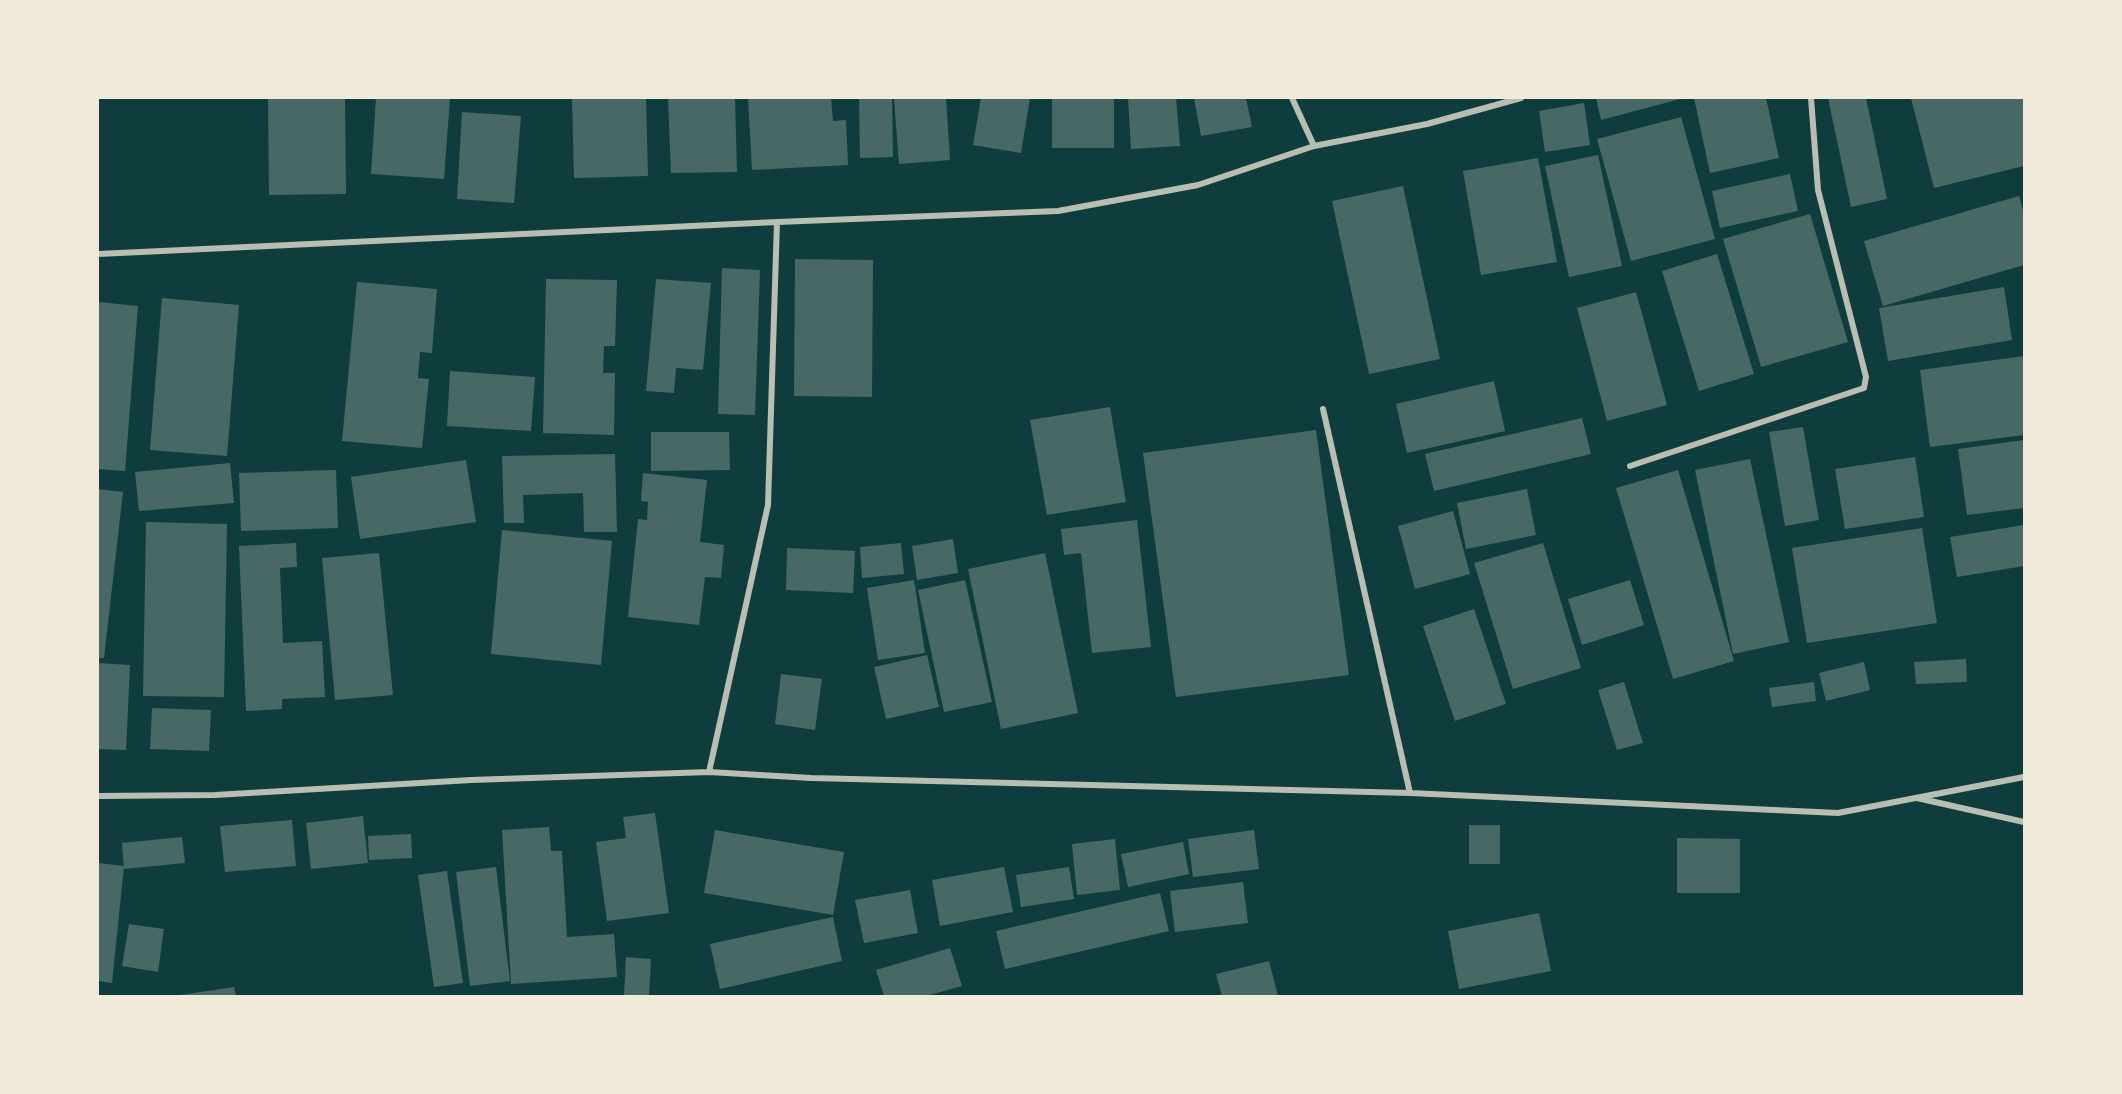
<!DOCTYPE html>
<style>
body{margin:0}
#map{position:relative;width:2122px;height:1094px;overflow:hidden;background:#0f3d3e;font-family:"Roboto Condensed",sans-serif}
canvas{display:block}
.frame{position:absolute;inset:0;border:99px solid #f1e9da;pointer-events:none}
</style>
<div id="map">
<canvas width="2122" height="1094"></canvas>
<div class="frame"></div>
</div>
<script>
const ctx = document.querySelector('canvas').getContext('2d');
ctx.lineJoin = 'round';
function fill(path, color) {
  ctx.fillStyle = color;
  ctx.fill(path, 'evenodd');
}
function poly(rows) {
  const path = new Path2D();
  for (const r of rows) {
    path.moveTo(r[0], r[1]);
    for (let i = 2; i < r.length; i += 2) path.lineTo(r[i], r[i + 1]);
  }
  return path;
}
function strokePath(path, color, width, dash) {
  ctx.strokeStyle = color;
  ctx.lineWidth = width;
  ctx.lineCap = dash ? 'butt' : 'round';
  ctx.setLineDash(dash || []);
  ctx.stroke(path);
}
fill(poly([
 [268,98,345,98,346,194,269,195],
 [376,98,450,98,444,179,371,174],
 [572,98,646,98,648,176,574,178],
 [668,98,735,98,737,172,671,173],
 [748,98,831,98,833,121,846,120,848,165,752,170],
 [859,98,892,98,893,157,860,158],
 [894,98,946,98,950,160,899,164],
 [981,98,1030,98,1021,153,973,145],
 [1052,98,1114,98,1114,148,1052,148],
 [1128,98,1176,98,1180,146,1131,149],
 [1194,98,1246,98,1252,127,1201,136],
 [1596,98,1684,98,1601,120],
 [1694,98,1766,98,1779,158,1710,173],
 [1828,98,1866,98,1887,199,1851,207],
 [1911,98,2024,98,2024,166,1934,188],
 [1584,103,1590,145,1545,152,1539,111],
 [462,112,521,116,514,203,457,199],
 [1681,117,1715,239,1631,261,1597,139],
 [1598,155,1622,266,1569,277,1545,166],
 [1538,158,1557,262,1481,275,1463,171],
 [1790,174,1798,211,1720,228,1712,191],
 [1403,186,1440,359,1369,374,1332,201],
 [2019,196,2024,214,2024,265,1883,306,1864,241],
 [1810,214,1848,342,1761,367,1723,239],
 [1717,254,1754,374,1699,391,1662,271],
 [795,259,873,260,872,397,794,396],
 [722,268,760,270,755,415,718,414],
 [546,279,617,280,615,346,604,346,603,373,615,373,614,435,543,433],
 [656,279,711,283,703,370,676,368,674,393,646,391],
 [357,282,437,289,432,353,420,352,418,378,429,379,422,448,342,441],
 [2004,287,2012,340,1888,361,1879,308],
 [1636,292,1667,405,1607,421,1577,308],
 [162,298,239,305,227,456,150,450],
 [98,302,138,306,125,471,98,469],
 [2024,356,2024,435,1930,447,1920,370],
 [450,371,535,377,531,431,447,426],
 [1494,381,1505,431,1407,453,1396,404],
 [1110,407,1126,502,1047,515,1030,420],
 [1582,418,1591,454,1434,491,1425,454],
 [1803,427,1819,520,1785,526,1769,432],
 [1316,430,1349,675,1176,697,1143,453],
 [651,432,729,432,730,470,651,471],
 [2024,440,2024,508,1967,515,1958,449],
 [615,454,617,532,584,532,583,493,523,495,524,523,504,523,502,456],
 [1915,457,1924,517,1845,529,1835,469],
 [1750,459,1789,642,1733,654,1695,470],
 [466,460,476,522,360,539,351,477],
 [230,463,234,503,139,511,135,472],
 [336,470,338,528,241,531,239,473],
 [1678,470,1734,661,1673,679,1616,488],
 [643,473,707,480,700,542,724,545,721,578,705,577,699,625,628,617,638,519,647,520,648,502,641,501],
 [98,489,123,492,104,658,98,658],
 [1527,489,1536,535,1466,549,1457,503],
 [1453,511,1470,574,1415,589,1398,526],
 [1137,520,1151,647,1092,653,1081,553,1064,555,1061,529],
 [146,522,227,524,224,697,143,696],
 [2024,525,2024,566,1957,577,1950,537],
 [1922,528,1937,623,1807,643,1792,548],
 [502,530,612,541,601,665,491,654],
 [953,539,958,573,917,580,912,546],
 [296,543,297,567,280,568,283,643,322,641,325,697,282,699,282,709,246,711,239,546],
 [901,543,904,574,862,578,860,547],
 [1543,543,1581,668,1513,689,1474,563],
 [787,548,855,551,853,593,786,590],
 [379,553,393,695,335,700,322,558],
 [1045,553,1078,713,1001,729,968,569],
 [914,580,925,653,878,660,867,588],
 [965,580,992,702,944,712,918,590],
 [1630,580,1644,625,1582,645,1568,599],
 [1474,609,1506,704,1455,721,1423,626],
 [927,655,939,707,886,719,874,667],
 [1966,659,1967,682,1916,684,1914,662],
 [1864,662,1870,690,1826,701,1819,673],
 [98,663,130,665,126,750,98,749],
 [781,674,822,679,815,730,775,724],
 [1624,682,1643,743,1617,750,1598,690],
 [1814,682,1816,701,1772,707,1769,688],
 [152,708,211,710,209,751,150,749],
 [655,813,669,913,607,921,596,842,626,838,623,817],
 [363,816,368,863,311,869,306,823],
 [292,820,296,866,225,872,220,826],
 [1469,825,1500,825,1500,864,1469,864],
 [549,827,551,851,562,851,567,937,614,934,617,977,511,984,502,830],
 [715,830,844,852,833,915,704,893],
 [1254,830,1259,869,1193,877,1188,839],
 [411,834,412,858,369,860,368,836],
 [182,837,185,863,124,869,122,843],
 [1677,838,1740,839,1740,893,1677,893],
 [1115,839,1120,890,1077,895,1072,844],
 [1183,842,1189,874,1128,887,1121,854],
 [98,863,124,866,112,983,98,981],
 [496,867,510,981,470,986,456,872],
 [1004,867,1013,912,940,926,932,880],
 [1069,867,1074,899,1021,907,1016,875],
 [447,871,463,983,434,987,418,875],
 [1243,882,1248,923,1175,932,1170,891],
 [910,890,918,933,864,943,855,900],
 [1160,893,1169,931,1005,969,996,931],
 [1539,913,1551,971,1459,989,1448,931],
 [833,917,842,961,720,989,710,944],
 [129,924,164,929,158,972,122,966],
 [950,948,962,986,926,996,884,996,876,970],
 [626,957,651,959,649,996,624,996],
 [1269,961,1278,996,1222,996,1216,974],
 [234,987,236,996,180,996,180,995]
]), '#486865');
strokePath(poly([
 [1292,98,1314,146],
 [98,254,777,222,1058,211,1198,185,1314,146,1427,124,1521,98],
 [1323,409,1410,793],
 [1630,466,1864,388,1866,377,1818,190,1811,98],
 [709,772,768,505,777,222],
 [98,796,215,795,471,780,709,772,811,778,1410,793,1838,813,2024,777],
 [1917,798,2024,822]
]), '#b8beb3', 6);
</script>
